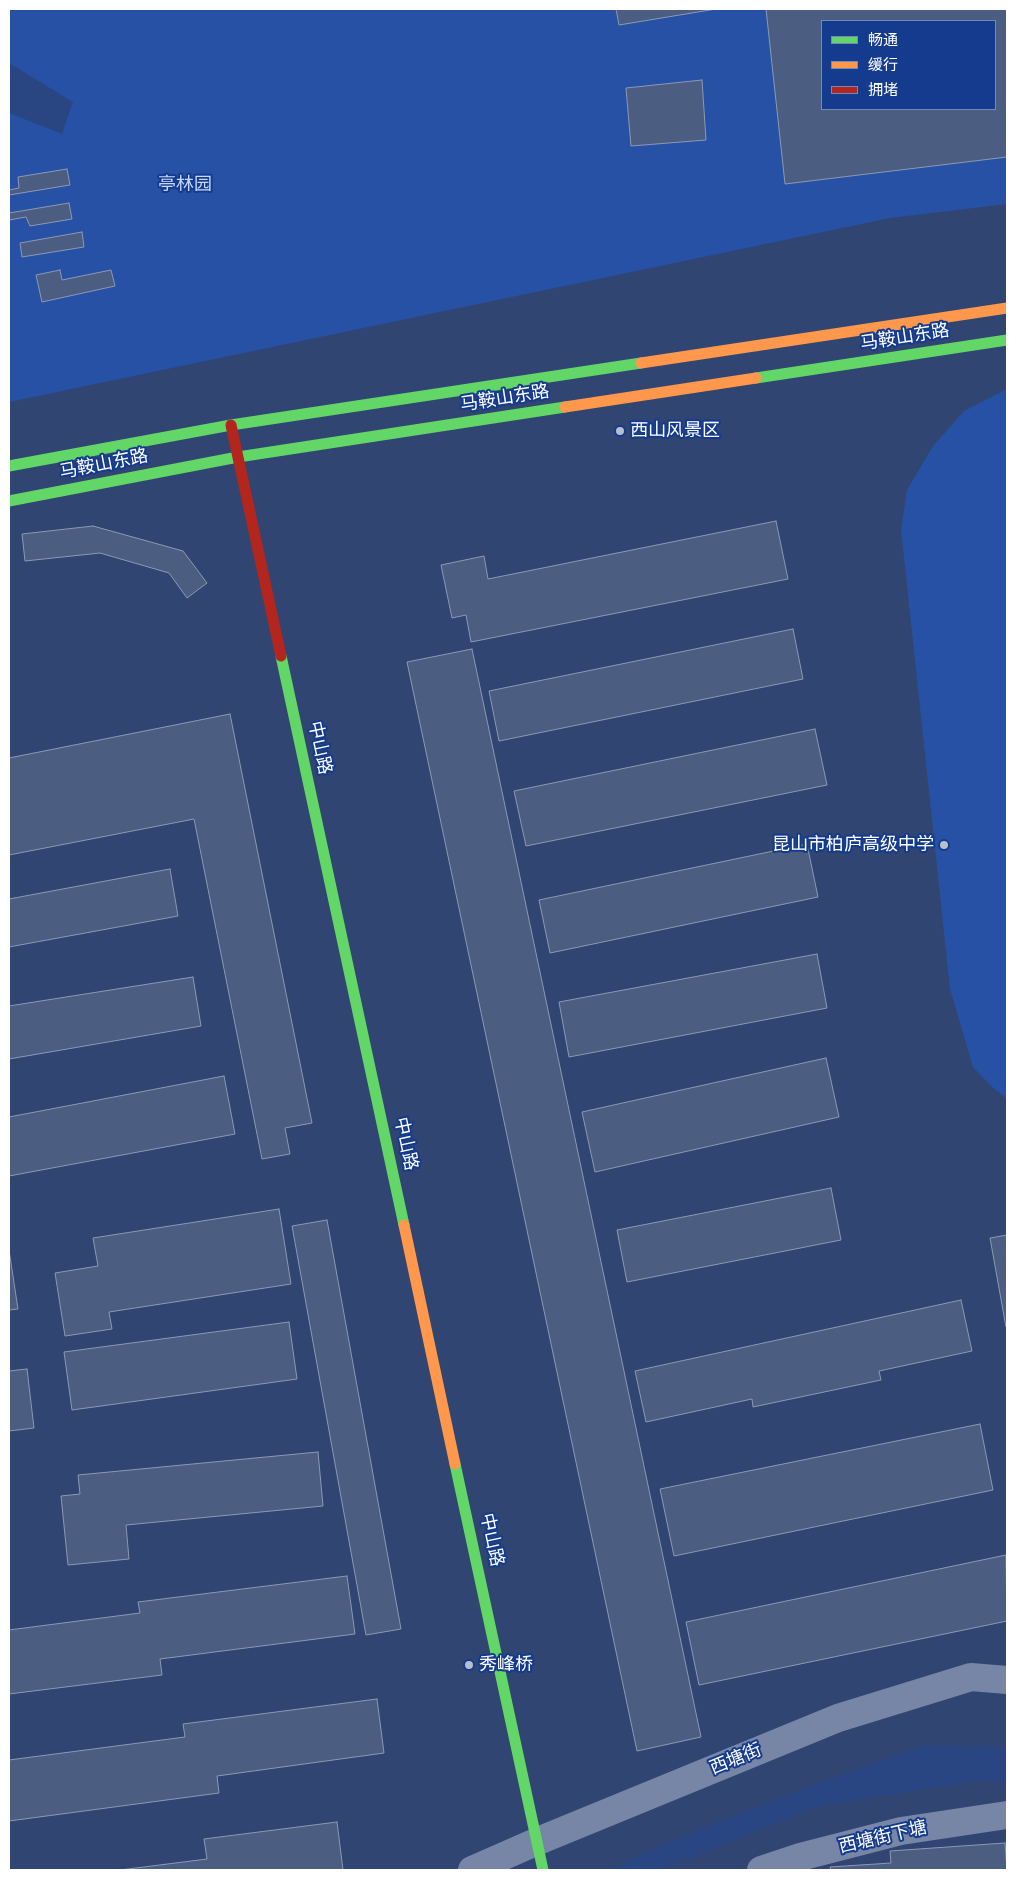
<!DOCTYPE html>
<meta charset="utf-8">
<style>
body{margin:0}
#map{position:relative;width:1016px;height:1879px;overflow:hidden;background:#304572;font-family:Poppins,"Noto Sans SC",sans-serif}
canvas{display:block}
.frame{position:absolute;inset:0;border:10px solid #fff;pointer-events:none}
.legend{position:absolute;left:821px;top:20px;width:175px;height:90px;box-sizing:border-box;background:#143b8e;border:1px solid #7289bb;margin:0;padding:6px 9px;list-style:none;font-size:15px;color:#fff}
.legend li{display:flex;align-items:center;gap:10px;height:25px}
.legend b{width:25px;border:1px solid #7289bb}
</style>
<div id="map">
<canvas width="1016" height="1879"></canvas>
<div class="frame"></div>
<ul class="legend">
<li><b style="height:6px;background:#63d668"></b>畅通</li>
<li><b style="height:6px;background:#ff974d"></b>缓行</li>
<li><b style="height:6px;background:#b3261e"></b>拥堵</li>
</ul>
</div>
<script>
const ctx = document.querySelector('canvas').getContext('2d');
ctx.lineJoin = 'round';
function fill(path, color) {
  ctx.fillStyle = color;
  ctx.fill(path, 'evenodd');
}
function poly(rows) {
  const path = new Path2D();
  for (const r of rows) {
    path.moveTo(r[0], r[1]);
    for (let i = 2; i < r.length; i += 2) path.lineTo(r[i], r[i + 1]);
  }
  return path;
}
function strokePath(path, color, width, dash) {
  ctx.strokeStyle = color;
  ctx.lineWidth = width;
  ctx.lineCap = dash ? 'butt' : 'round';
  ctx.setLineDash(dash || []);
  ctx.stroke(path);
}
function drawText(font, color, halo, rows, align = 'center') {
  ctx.font = font + ' Poppins,"Noto Sans SC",sans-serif';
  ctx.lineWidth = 4;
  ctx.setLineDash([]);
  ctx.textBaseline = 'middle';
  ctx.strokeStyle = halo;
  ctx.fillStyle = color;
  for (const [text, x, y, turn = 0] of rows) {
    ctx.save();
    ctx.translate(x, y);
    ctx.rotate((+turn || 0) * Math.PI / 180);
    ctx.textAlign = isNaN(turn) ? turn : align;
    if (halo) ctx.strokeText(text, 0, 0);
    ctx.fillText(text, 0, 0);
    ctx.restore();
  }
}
fill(poly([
 [9,9,1007,9,1007,204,890,218,9,402],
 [822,21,995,21,995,109,822,109],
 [1007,389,1007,1099,991,1086,973,1067,950,989,901,529,907,490,933,446,964,411]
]), '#2751a5');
fill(poly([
 [9,63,73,102,62,134,9,113],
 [925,1745,1007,1747,1007,1782,984,1780,819,1806,660,1870,606,1870,709,1825,845,1773]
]), '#2a4682');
const building = poly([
 [616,9,716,9,619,25,616,9],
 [766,9,1007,9,1007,157,785,184,766,9],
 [822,21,995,21,995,109,822,109,822,21],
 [702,80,706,140,631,146,626,88,702,80],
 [67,169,70,185,9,195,9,190,19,188,18,177,67,169],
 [69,203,72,219,30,226,26,217,9,220,9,213,69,203],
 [82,232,84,247,22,257,20,243,82,232],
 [60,270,62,280,111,270,115,286,42,302,36,275,60,270],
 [776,521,788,579,471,642,466,615,452,618,441,565,484,556,488,579,776,521],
 [93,526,183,551,207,583,187,598,169,573,100,553,25,561,22,534,93,526],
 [793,629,803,679,499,741,489,691,793,629],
 [472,649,701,1737,637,1751,407,662,472,649],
 [230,714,312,1123,285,1128,290,1154,262,1159,194,819,9,855,9,758,230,714],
 [815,729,827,785,526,846,514,791,815,729],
 [807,844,818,897,550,953,539,900,807,844],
 [170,869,178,916,9,947,9,899,170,869],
 [817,954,827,1008,569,1057,559,1002,817,954],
 [193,977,201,1026,9,1059,9,1006,193,977],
 [826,1058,839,1117,595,1172,582,1112,826,1058],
 [224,1076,235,1134,9,1176,9,1117,224,1076],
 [831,1188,841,1240,627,1282,617,1230,831,1188],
 [279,1209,291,1284,109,1312,112,1329,65,1336,55,1273,98,1266,93,1238,279,1209],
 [327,1220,401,1629,366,1635,292,1226,327,1220],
 [1007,1235,1007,1327,1006,1327,990,1238,1007,1235],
 [9,1250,18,1309,9,1310,9,1250],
 [961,1300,972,1351,879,1371,881,1380,753,1407,752,1399,646,1422,635,1371,961,1300],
 [289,1322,297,1379,72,1410,64,1352,289,1322],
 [27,1369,34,1428,9,1431,9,1371,27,1369],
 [980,1424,993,1490,674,1556,660,1489,980,1424],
 [318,1452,323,1506,126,1525,129,1559,68,1565,61,1496,80,1494,78,1475,318,1452],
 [1006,1555,1007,1621,699,1685,686,1622,1006,1555],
 [347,1576,355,1634,160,1659,162,1675,9,1694,9,1630,140,1613,138,1602,347,1576],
 [377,1699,384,1753,217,1776,219,1793,9,1821,9,1760,185,1737,183,1724,377,1699],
 [337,1822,343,1870,120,1870,207,1859,204,1839,337,1822],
 [1005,1843,1007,1870,831,1870,830,1867,891,1863,890,1851,1005,1843]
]);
fill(building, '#4b5d81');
strokePath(building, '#8c99b4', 1);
strokePath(poly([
 [472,1870,538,1841,838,1718,971,1677,1007,1680],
 [761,1870,800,1857,901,1831,1007,1815]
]), '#7786a6', 28);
strokePath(poly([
 [756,378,1007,340],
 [9,466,231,425,641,363],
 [9,501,238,457,565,407],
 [281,656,404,1225],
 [455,1464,543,1870]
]), '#63d668', 11);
strokePath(poly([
 [641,363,1007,308],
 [565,407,756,378],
 [404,1225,455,1464]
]), '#ff974d', 11);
strokePath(poly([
 [231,425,281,656]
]), '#b3261e', 11);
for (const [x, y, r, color] of [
 [620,431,5,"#b7bece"],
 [944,845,5,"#b7bece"],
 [469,1665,5,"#b7bece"]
]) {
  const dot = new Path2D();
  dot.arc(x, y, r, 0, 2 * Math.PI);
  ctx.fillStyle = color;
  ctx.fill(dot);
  strokePath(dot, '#143b8e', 2);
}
drawText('18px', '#c6d8fc', '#143b8e', [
 ["亭林园",185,185]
]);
drawText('18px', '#fff', '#143b8e', [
 ["马鞍山东路",905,338,-9],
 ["马鞍山东路",505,399,-9],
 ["马鞍山东路",104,465,-11],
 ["中山路",319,748,78],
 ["中山路",405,1144,78],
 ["中山路",491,1540,78],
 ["西塘街",736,1760,-22],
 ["西塘街下塘",883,1838,-13]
]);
drawText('18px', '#fff', '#143b8e', [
 ["西山风景区",630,431],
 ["昆山市柏庐高级中学",934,845,"right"],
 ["秀峰桥",479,1665]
], 'left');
</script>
